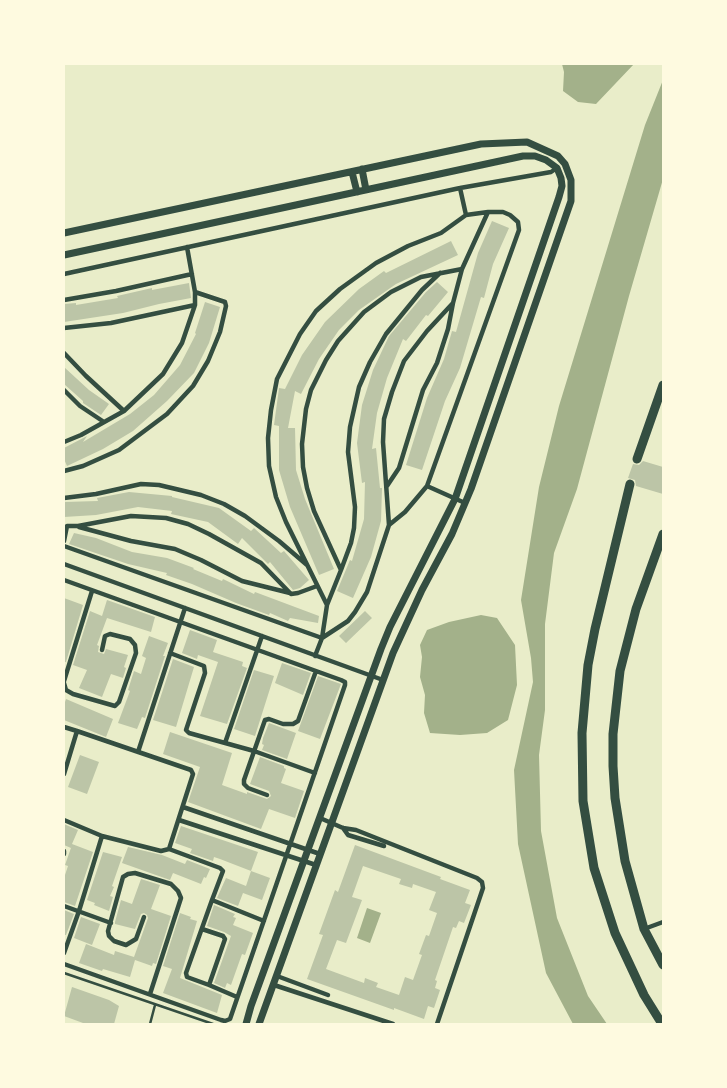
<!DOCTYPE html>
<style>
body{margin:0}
#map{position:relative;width:727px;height:1088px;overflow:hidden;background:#e9edc9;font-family:"Work Sans",sans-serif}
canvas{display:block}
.frame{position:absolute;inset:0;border:65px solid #fefae0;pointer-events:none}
</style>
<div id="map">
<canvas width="727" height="1088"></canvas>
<div class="frame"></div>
</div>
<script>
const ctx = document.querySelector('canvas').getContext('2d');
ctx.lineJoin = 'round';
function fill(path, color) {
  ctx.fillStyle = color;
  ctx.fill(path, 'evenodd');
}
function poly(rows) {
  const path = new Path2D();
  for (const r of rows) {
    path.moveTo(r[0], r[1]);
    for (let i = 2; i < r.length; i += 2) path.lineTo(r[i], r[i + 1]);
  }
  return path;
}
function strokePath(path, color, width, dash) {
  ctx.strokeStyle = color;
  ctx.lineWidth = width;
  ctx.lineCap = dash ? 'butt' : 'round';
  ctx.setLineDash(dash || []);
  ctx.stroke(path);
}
fill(poly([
 [562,64,634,64,596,104,578,102,563,91,564,72],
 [663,80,663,179,629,296,577,489,554,553,545,624,545,710,539,755,541,831,557,918,588,996,607,1024,573,1024,546,973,518,844,514,770,533,682,531,658,521,600,539,487,559,406,645,125],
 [481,615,497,618,515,645,517,685,508,720,487,733,460,735,430,733,424,713,425,695,420,677,422,657,420,645,427,630,449,622],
 [367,908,381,913,370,943,357,938]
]), '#a3b18a');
fill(poly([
 [492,221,509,228,493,264,484,298,481,297,460,368,445,401,422,470,406,465,427,398,444,359,452,331,456,332,478,253],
 [451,241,458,255,396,284,359,310,339,330,319,359,301,394,295,391,288,428,295,428,296,470,305,499,334,569,319,575,290,507,279,470,279,426,274,425,279,388,285,389,302,355,325,322,359,289,384,271,386,273],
 [437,282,448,292,428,316,426,315,406,341,403,339,387,378,377,413,372,449,376,448,380,488,382,488,381,521,371,557,353,598,337,591,350,560,352,561,364,519,365,482,362,483,357,443,362,405,373,370,389,336,426,292],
 [189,283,191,298,159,304,123,313,64,322,64,304,76,303,76,305,118,298,117,296,152,288,152,290],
 [205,302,220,307,209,343,194,373,167,401,133,431,103,449,67,466,64,459,64,448,87,436,83,442,130,414,154,395,180,365,196,334,195,333],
 [64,367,89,390,109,404,101,415,83,403,83,401,64,384],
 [643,461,663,467,663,494,636,486,635,480,628,478,633,464,639,465],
 [129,492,172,496,172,497,219,508,251,531,254,528,281,553,284,551,309,580,300,588,293,590,270,562,268,564,242,538,238,544,208,522,171,514,172,511,138,507,96,515,64,517,64,502,98,501,97,498],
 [74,533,96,538,132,552,167,558,194,568,193,569,222,581,223,579,254,594,255,592,319,616,318,623,290,618,288,621,270,613,269,615,236,603,192,584,166,575,167,573,128,564,69,544],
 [64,598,83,605,66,662,64,662],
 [107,600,155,617,151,632,107,618,97,645,99,646,98,652,104,654,106,649,128,655,124,667,126,668,123,678,111,674,102,697,79,688,87,670,73,665,90,611,102,616],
 [365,611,372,618,346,643,339,636],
 [190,630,217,640,213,652,243,662,242,666,247,668,227,724,200,716,218,662,198,655,197,659,182,653],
 [149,636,168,643,163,656,165,656,145,718,142,717,137,729,118,723,130,691,128,690,134,671,141,674,146,658,142,656],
 [173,659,194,667,176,727,153,720],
 [282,663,311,673,303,695,275,683],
 [254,670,274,676,255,736,234,729],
 [318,676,341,684,320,739,298,731],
 [66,699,113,719,106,737,64,720,64,705],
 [269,723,296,733,287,759,262,750,264,745,262,744,263,738],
 [170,732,232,753,222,785,247,794,247,792,267,799,271,796,269,791,250,784,260,757,284,766,284,768,286,769,281,783,304,791,295,818,269,809,261,829,188,802,200,767,163,754],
 [80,755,99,762,87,794,68,787],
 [64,824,78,830,72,844,93,852,75,906,64,902,64,878,68,866,65,865,72,845,71,848,64,845],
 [181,826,258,852,251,871,270,878,262,900,243,893,238,906,217,898,226,878,246,886,251,871,220,859,214,857,213,861,190,853,192,849,175,843],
 [355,845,441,877,440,879,470,890,465,903,471,905,464,923,459,921,456,928,453,927,435,980,437,981,435,988,440,990,434,1008,428,1006,424,1019,394,1008,394,1010,307,979,323,935,319,934,335,890,338,892],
 [363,866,401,879,399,884,412,888,413,884,436,892,429,910,437,913,429,936,426,935,419,954,422,955,413,980,405,977,399,995,376,987,378,983,365,978,364,983,326,969,337,940,346,943,362,900,352,897],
 [128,847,162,855,185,864,187,860,210,869,206,878,204,877,201,884,173,873,170,880,122,863],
 [103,852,122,857,112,886,114,887,110,896,113,897,109,911,94,905,95,903,87,900],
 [141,879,160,885,151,909,171,916,156,964,153,963,152,966,135,960,130,977,103,969,102,971,79,963,86,944,114,955,115,951,134,957,148,918,147,915,144,913,141,914,135,929,115,924,115,922,121,900,132,904],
 [214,905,235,914,233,917,236,918,233,925,253,933,245,955,242,954,231,985,227,983,225,988,214,983,231,936,224,932,207,926],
 [64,910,74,914,66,935,64,935],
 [180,913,191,917,190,919,197,921,180,978,222,995,217,1013,163,993,172,969,163,966],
 [81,917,100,924,92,945,74,938],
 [72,987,109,1000,119,1006,114,1024,83,1024,83,1023,64,1016]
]), '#bcc5a7');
strokePath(poly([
 [64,973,213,1024],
 [150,1024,155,1005]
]), '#344e41', 2.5);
strokePath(poly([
 [64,274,460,188,551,172,557,168],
 [64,300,116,291,192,274],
 [64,328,111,323,195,305],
 [64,353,86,376,124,411],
 [64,390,80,406,104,422],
 [64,442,81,435,124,411,163,374,182,343,195,305,195,292,187,247],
 [64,471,83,466,119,450,167,414,193,386,208,361,220,332,226,306,225,302,195,292],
 [387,486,399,468,423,390,437,363,448,329,453,303],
 [427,486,465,503],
 [64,498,96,494,141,484,159,485,201,495,224,504,245,516,279,541,307,565],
 [389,525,405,512,427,486,519,230,518,222,510,215,503,212,488,212,466,215,460,188],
 [79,527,131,541,175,549,201,560,242,581,290,593],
 [64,541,67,526,78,526,131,516,166,518,188,524,209,534,261,563,291,594,298,593,317,586],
 [64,546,322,638],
 [64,564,383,680],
 [341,570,351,543,354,528,355,507,348,452,350,427,359,387,370,362,386,334,422,290,440,273],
 [64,580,316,671,341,680,345,682,345,685,230,1019,225,1021,221,1020,64,964],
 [327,605,341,570,314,511,307,488,303,467,302,444,306,409,311,390,326,360,338,341,364,312,391,292,421,277,462,269],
 [322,638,348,621,355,612,367,592,389,525,383,442,384,419,392,392,404,361,427,331,453,303,462,269,488,212],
 [170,653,204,666,205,673,186,730,189,733,254,751,315,773],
 [315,656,322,638,327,605,286,522,276,497,269,466,268,438,271,410,277,379,300,334,316,311,340,289,376,263,408,246,441,233,466,215],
 [64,681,92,591],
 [64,683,66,690,73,694,115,706,119,702,136,653,135,645,130,639,110,634,105,636,102,650],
 [64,727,77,731],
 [225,743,262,636],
 [138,752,185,608],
 [64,774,77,731,191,770,193,774,169,849,161,851,102,836,64,820],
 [267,795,248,788,244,784,244,780,265,720,269,719,283,724,293,724,298,721,316,671],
 [183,807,320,854],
 [320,818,343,828,356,830,477,878,482,882,483,888,437,1024],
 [179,820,316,865],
 [343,828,348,835,384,846],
 [169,849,220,868,223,871,212,900],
 [64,851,64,854],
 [64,906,111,923],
 [144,917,136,939,126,945,114,941,109,936,108,931,123,877,128,874,135,873,171,884,178,891,181,898,150,994],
 [202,929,223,936,225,939,209,985,187,977,186,973,212,900,264,921],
 [644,929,663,922],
 [64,953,79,911,102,836],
 [277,976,328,995],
 [209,985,237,997],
 [274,985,393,1024]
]), '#344e41', 4.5);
strokePath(poly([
 [362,169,366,190],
 [352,172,357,192],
 [64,233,481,144,527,142,558,156,565,164,571,180,571,201,471,489,452,534,422,590,393,653,259,1024],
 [64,255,523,156,535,156,546,160,557,168,561,178,562,186,559,197,455,499,390,627,381,649,251,1006,246,1024]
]), '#344e41', 7);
strokePath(poly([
 [637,459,663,385],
 [630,484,595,629,588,665,582,733,583,801,594,868,615,933,644,995,662,1024],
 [663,534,636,609,620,671,613,734,613,766,615,798,625,861,644,929,663,965]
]), '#344e41', 9);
</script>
